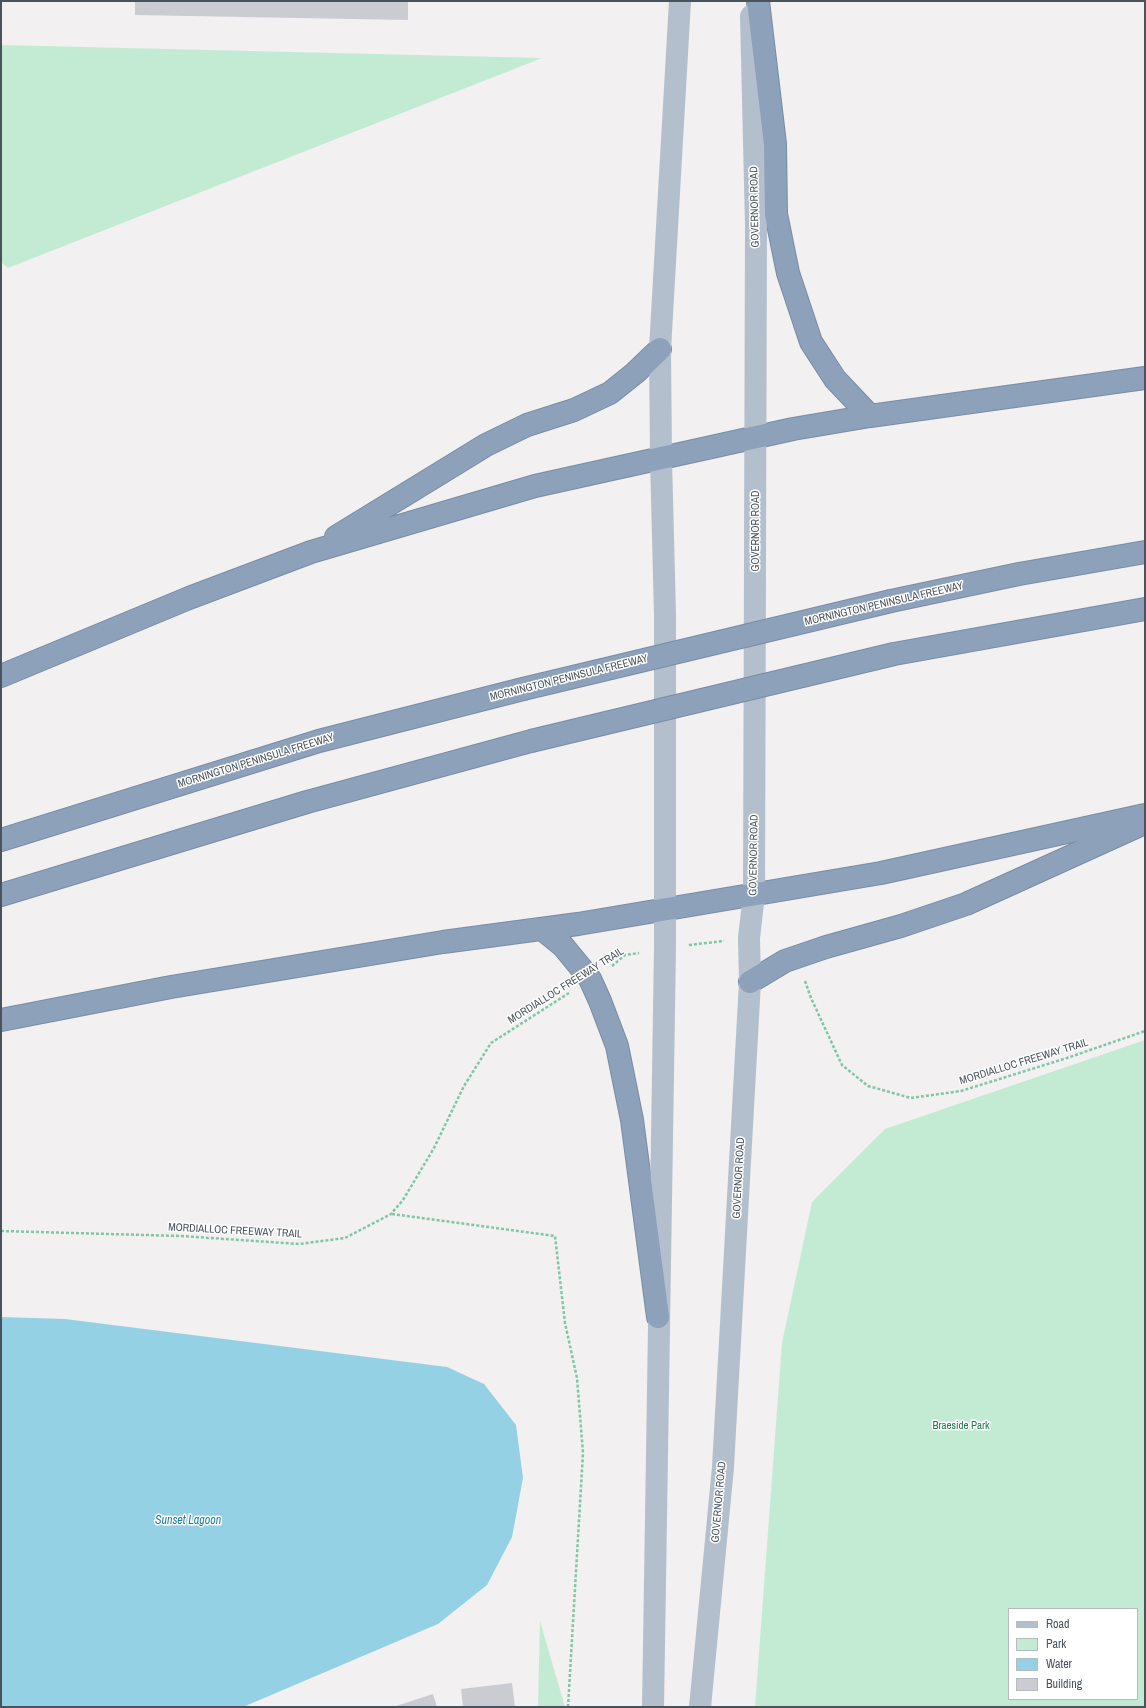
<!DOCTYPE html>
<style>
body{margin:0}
#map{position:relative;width:1146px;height:1708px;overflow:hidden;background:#f2f0f0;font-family:"Archivo Narrow",sans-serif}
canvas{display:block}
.frame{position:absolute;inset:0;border:2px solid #4a535c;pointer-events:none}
.legend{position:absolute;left:1008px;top:1608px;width:130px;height:92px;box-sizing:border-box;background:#fff;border:1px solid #b7babe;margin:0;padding:5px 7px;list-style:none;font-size:12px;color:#4a535c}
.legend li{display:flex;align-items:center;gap:8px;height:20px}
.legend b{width:20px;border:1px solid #b7babe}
</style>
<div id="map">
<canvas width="1146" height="1708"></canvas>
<div class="frame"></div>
<ul class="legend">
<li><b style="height:5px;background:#b3bfcc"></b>Road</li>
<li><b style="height:11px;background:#c3ebd4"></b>Park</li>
<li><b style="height:11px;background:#94d1e4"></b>Water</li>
<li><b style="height:11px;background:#cbccd2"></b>Building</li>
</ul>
</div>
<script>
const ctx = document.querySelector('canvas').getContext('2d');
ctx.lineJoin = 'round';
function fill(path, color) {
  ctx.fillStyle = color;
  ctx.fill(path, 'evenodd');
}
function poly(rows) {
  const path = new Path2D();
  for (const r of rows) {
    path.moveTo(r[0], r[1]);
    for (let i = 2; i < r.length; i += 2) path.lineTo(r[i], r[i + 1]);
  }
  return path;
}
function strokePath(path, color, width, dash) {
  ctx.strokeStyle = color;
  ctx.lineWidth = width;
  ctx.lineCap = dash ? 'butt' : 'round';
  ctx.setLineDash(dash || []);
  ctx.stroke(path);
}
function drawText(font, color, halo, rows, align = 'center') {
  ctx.font = font + ' "Archivo Narrow",sans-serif';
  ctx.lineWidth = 3;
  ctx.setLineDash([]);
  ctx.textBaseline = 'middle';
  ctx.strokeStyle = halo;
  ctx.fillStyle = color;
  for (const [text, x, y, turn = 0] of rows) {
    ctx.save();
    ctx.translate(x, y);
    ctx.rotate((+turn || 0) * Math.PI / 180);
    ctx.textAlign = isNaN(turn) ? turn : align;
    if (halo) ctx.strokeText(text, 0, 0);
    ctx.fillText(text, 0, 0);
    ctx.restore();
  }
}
fill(poly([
 [1,45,542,58,8,268,1,262],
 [1145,1040,1145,1707,755,1707,782,1343,812,1202,885,1129],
 [1009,1609,1137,1609,1137,1699,1009,1699],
 [540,1621,565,1707,538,1707]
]), '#c3ebd4');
fill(poly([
 [1,1317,65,1319,447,1367,484,1384,516,1425,523,1478,512,1537,487,1585,438,1624,243,1707,1,1707]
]), '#94d1e4');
fill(poly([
 [135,1,408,1,408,20,135,15],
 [512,1683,515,1707,463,1707,461,1689],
 [433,1694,437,1707,393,1707]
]), '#cbccd2');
const highway = poly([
 [758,1,775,144,776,214,788,273,811,342,835,379,870,416],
 [336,537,486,445,527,425,574,410,610,393,635,373,660,349],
 [891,601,1019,574,1145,552],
 [894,654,1145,609],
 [1,676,189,598,311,552,535,486,793,429,870,416,1145,378],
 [1,840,319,741,523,689],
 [1,895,307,802,531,741],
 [542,929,563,946,590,979,600,1001,617,1046,632,1120,658,1317],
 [750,982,785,961,826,947,901,926,966,904,1140,825],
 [1,1020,171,987,443,942,578,924,881,873,1145,815]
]);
strokePath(highway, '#788ca6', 24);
strokePath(poly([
 [689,945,724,941],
 [612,966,625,955,639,953],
 [805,981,811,998,842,1065,868,1086,911,1098,961,1091,1067,1058,1145,1031],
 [392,1214,555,1236,565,1323,577,1378,583,1453,568,1707],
 [1,1231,181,1236,299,1244,345,1238,391,1214,403,1200,434,1148,464,1086,491,1043,569,993]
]), '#7ec7a5', 2.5, [3, 2]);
strokePath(poly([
 [653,1707,665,947,665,615,661,459,660,349,680,1],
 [700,1707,723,1467,750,982,749,938,754,894,756,225,751,16]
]), '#b3bfcc', 22);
strokePath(highway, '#8da1ba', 22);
const highwayBridge = poly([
 [523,689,891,601],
 [531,741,894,654]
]);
strokePath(highwayBridge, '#788ca6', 24, []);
strokePath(highwayBridge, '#8da1ba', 22);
drawText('11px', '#4a535c', '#fff', [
 ["GOVERNOR ROAD",755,207,-91],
 ["GOVERNOR ROAD",756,531,-90],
 ["MORNINGTON PENINSULA FREEWAY",884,604,-13],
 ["MORNINGTON PENINSULA FREEWAY",569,678,-14],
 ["MORNINGTON PENINSULA FREEWAY",256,761,-17],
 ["GOVERNOR ROAD",754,855,-89],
 ["MORDIALLOC FREEWAY TRAIL",566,986,-32],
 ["MORDIALLOC FREEWAY TRAIL",1024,1062,-17],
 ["GOVERNOR ROAD",739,1178,-87],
 ["MORDIALLOC FREEWAY TRAIL",235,1231,3],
 ["GOVERNOR ROAD",719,1502,-85]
]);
drawText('11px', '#20784e', '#fff', [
 ["Braeside Park",961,1426]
]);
drawText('italic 12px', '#1a7f9f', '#fff', [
 ["Sunset Lagoon",188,1521]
]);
</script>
